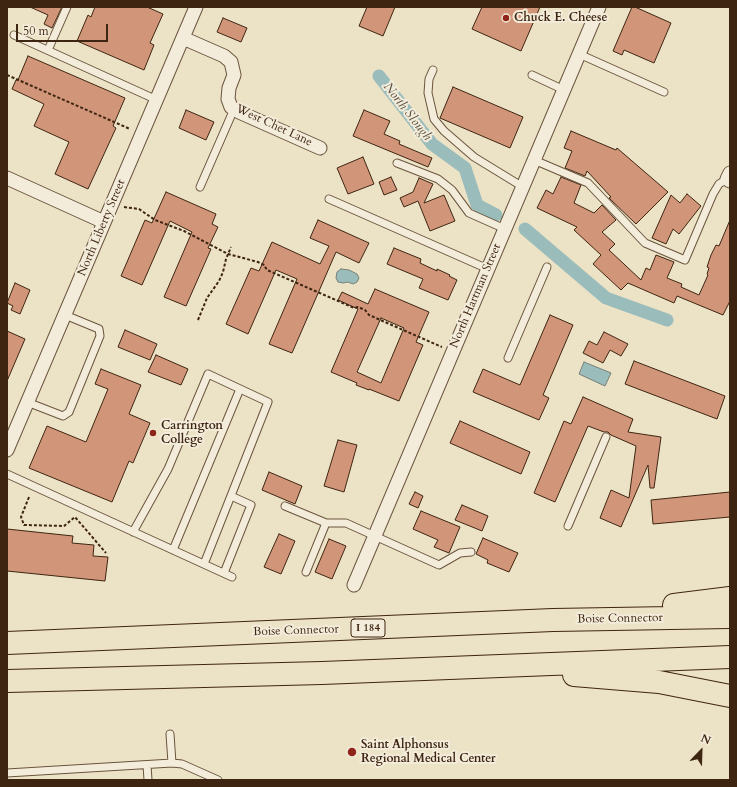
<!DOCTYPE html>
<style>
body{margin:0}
#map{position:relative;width:737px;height:787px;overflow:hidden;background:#ece2c6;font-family:Cardo,serif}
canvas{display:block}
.frame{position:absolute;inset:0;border:8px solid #3e2511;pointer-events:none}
.north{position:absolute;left:681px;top:731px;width:40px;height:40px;-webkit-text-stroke:3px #f3ecda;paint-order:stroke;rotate:23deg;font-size:11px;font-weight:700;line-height:16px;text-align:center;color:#3e2511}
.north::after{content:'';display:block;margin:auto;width:14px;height:18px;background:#3e2511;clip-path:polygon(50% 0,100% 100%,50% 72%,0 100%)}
.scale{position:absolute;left:16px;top:24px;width:92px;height:18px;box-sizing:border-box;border:2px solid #3e2511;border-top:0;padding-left:5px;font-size:12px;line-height:14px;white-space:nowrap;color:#3e2511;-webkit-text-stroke:3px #f3ecda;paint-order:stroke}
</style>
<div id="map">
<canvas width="737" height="787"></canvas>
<div class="frame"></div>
<div class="north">N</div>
<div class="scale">50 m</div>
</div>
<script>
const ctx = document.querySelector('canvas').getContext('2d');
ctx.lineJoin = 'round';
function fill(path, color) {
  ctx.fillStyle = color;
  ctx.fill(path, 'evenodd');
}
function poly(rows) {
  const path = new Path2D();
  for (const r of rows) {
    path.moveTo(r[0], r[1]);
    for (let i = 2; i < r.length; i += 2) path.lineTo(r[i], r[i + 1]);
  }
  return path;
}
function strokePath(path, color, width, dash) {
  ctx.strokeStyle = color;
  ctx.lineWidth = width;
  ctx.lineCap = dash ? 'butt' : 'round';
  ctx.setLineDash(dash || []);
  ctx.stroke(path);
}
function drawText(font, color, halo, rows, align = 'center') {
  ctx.font = font + ' Cardo,serif';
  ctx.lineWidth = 4;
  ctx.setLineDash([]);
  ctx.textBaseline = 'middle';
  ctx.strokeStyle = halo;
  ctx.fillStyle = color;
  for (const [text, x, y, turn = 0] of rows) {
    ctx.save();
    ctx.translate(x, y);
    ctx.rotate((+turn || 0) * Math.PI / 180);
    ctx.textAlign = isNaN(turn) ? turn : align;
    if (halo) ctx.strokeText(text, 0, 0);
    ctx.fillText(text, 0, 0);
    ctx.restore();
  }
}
const water = poly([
 [341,269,349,270,357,274,359,278,357,282,353,284,348,282,343,283,338,282,336,278,337,272,341,269],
 [584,362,611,373,605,386,579,374,584,362]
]);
fill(water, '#9abcbb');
strokePath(water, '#758077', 1);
strokePath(poly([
 [379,76,432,144,465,168,477,205,496,215],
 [525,229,606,298,667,320]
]), '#9abcbb', 13);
const building = poly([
 [30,7,62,7,52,28,44,24,48,15,30,7],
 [95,7,147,7,163,14,150,43,154,45,144,70,77,41,88,15,91,17,95,7],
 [367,7,395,7,383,36,359,26,367,7],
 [482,7,540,7,521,51,472,29,482,7],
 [632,7,635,7,671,23,654,63,624,50,622,55,613,51,632,7],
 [223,18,247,28,241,42,217,32,223,18],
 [28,56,125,98,113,126,116,128,88,189,55,174,69,142,34,126,44,104,12,89,16,80,18,80,28,56],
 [453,87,523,117,510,148,440,118,453,87],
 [186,110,214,122,206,140,179,128,186,110],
 [364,110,390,121,384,134,400,141,399,144,432,158,428,167,353,136,364,110],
 [571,131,616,150,617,148,668,192,636,224,609,198,611,197,587,171,585,176,565,168,572,151,564,148,571,131],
 [363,157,374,184,348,194,337,168,363,157],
 [391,177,397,190,384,195,379,182,391,177],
 [561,177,581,185,574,203,594,213,602,205,616,220,602,232,615,244,609,250,641,280,646,268,650,270,656,255,674,262,667,278,682,284,681,287,699,295,708,275,707,274,709,268,707,267,711,255,716,245,719,246,730,220,730,301,723,315,677,296,674,303,628,283,621,290,593,264,601,255,574,230,577,227,537,208,546,190,553,194,561,177],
 [419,178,433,184,424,203,444,195,455,221,430,231,418,201,404,207,400,198,413,192,419,178],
 [166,192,216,214,212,224,218,227,208,248,211,249,186,306,164,297,192,232,170,221,142,285,121,276,145,220,152,223,166,192],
 [687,194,701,206,679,234,673,229,666,244,652,238,671,195,680,203,687,194],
 [318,220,369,243,359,263,336,252,292,353,269,344,297,279,276,270,248,334,226,324,251,268,259,271,272,242,320,264,329,246,310,238,318,220],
 [394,248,421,259,420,263,437,271,437,269,450,275,449,276,457,280,448,300,419,288,423,279,387,264,394,248],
 [15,283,30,290,20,314,11,310,13,306,7,303,15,283],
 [375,289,429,312,416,342,423,345,399,401,369,389,369,390,356,385,357,383,331,372,358,309,338,300,342,292,368,304,375,289],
 [381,318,404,328,381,383,357,372,381,318],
 [550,315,573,325,543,395,549,398,539,420,473,392,483,369,520,385,550,315],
 [125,330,157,344,150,360,118,347,125,330],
 [7,331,25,339,7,381,7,331],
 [604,332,628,344,621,356,610,350,603,363,583,353,589,341,597,345,604,332],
 [156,355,188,369,181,385,148,372,156,355],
 [634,361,725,396,717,419,625,384,634,361],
 [101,369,141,385,129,414,150,423,133,463,129,461,112,502,29,468,47,426,86,442,108,389,95,384,101,369],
 [583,397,633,419,628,432,661,437,654,488,650,488,648,465,621,527,600,518,611,490,629,498,636,446,611,435,608,432,604,432,588,426,555,502,534,493,564,421,571,424,583,397],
 [460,421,530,452,521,474,450,443,460,421],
 [338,440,357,445,344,492,324,486,338,440],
 [269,472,302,486,295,504,262,490,269,472],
 [415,492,423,496,418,508,409,504,415,492],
 [730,492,730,517,653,524,651,500,730,492],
 [462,505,488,516,482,531,455,520,462,505],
 [421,511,460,527,449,553,434,547,438,540,413,529,421,511],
 [7,529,73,536,72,543,94,545,93,556,108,557,105,581,7,571,7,529],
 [279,534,295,541,281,574,264,567,279,534],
 [483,538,518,553,509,572,487,563,488,560,476,554,483,538],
 [329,539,346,546,332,579,315,572,329,539]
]);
fill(building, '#d19579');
strokePath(building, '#3e2511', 1);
const lane = poly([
 [14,35,157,100],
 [48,50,67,7],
 [579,54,664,92],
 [433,70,429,79,428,93,434,119,444,131,474,157,523,187],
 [532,75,564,90],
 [534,160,588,183,645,243,685,260,713,194,719,184,727,179],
 [397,163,438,179,452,190,469,213,505,229],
 [200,187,234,109],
 [329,199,488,269],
 [508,358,547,267],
 [27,402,63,416,69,412,100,336,99,329,65,315],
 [7,474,232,577],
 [285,506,326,523,346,523,439,565,460,553,471,552],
 [568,526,606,437],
 [133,532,168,469,208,374,268,402,204,564],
 [173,550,240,389],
 [306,572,326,523],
 [224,573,251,505,231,496],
 [170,734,172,763],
 [147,765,148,780],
 [7,773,172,763,182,764,218,780]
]);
const street = poly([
 [183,38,224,56,231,62,234,75,229,88,228,99,231,107,239,112,320,148],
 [730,173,727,179,730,181],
 [7,178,104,222],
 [7,450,196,7],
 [354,585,599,7]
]);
const highway = poly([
 [674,605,730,598],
 [7,643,553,620,730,617],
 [574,675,659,682,730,696],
 [7,681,322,673,730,657]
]);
strokePath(lane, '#6a543e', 9);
strokePath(street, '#6a543e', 15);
strokePath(highway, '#3e2511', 24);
strokePath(poly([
 [7,75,130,129],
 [124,207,139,209,155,220,184,231,228,254,258,262,264,265,267,270,354,308,358,307,365,310,369,315,442,347],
 [198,320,207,298,219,281,223,272,226,259,231,247],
 [29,497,21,517,24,525,64,526,75,517,106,553]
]), '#3e2511', 2, [3, 2]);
strokePath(lane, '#f3ecda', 7);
strokePath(street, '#f3ecda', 13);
strokePath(highway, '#ece2c6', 22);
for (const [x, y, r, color] of [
 [506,18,4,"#8f2418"],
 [153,433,4,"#8f2418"],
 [352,752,5,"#8f2418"]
]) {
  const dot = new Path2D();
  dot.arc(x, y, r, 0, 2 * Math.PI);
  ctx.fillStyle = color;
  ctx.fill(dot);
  strokePath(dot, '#f3ecda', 1.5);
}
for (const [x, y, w] of [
 [368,628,34]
]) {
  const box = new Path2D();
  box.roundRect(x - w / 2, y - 9, w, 18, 3);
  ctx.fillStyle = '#f3ecda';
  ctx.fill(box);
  strokePath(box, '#3e2511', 1);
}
drawText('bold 11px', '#3e2511', null, [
 ["I 184",368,628]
]);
drawText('bold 12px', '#3e2511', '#f3ecda', [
 ["Chuck E. Cheese",514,18],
 ["Carrington",161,426],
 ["College",161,440],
 ["Saint Alphonsus",361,745],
 ["Regional Medical Center",361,759]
], 'left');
drawText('12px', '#3e2511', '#f3ecda', [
 ["West Chet Lane",274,126,25],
 ["North Liberty Street",102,228,-67],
 ["North Hartman Street",476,296,-67],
 ["Boise Connector",620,619,-1],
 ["Boise Connector",296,631,-2]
]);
drawText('italic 13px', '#5a5244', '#f3ecda', [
 ["North Slough",407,112,52]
]);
</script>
